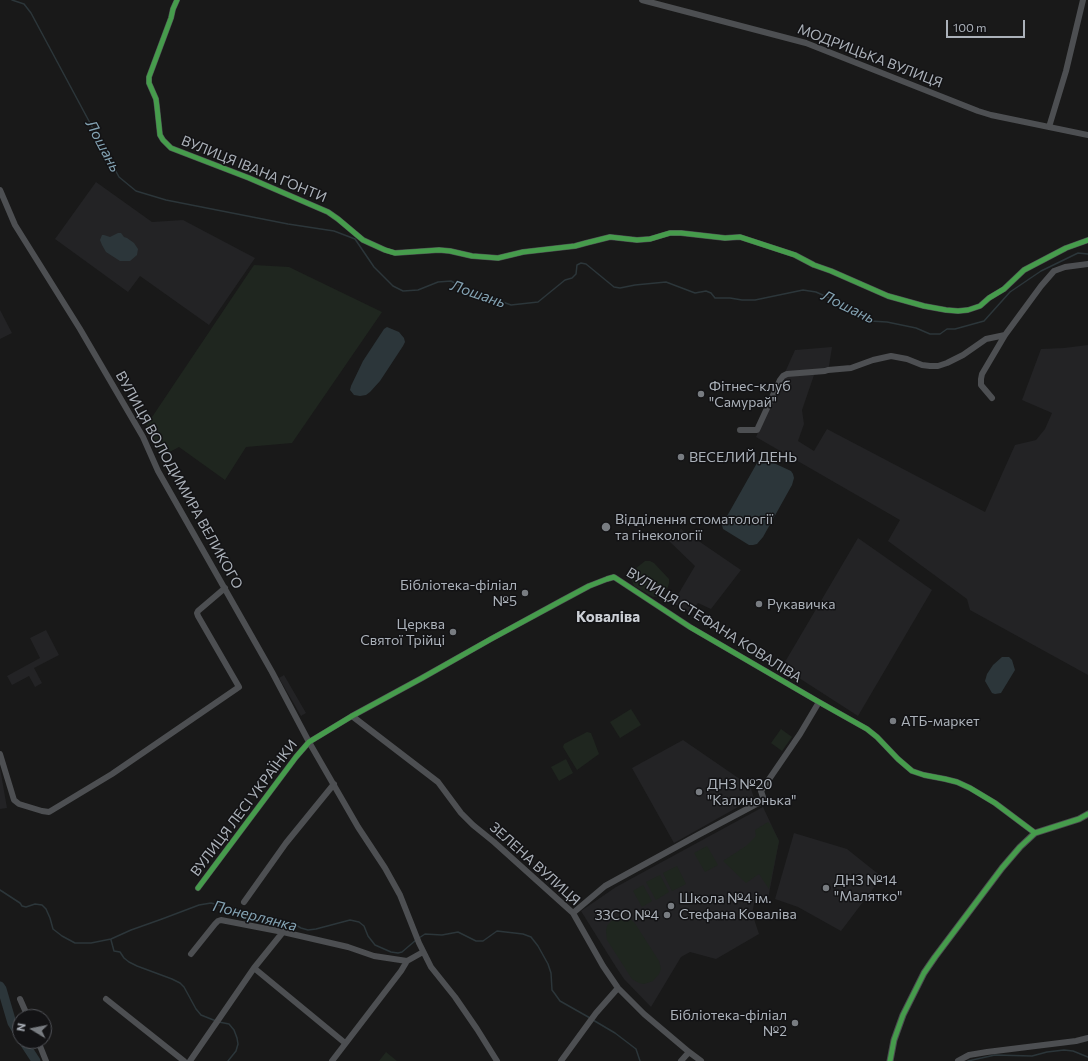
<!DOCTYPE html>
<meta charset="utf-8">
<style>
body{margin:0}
#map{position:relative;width:1088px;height:1061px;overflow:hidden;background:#191919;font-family:Commissioner,sans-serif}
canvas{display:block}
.north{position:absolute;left:12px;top:1009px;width:40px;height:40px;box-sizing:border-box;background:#131315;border:1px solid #505257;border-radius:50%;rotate:280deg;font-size:11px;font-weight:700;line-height:16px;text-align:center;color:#abb1b9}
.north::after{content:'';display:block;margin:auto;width:14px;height:18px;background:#787c81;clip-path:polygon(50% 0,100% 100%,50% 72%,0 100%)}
.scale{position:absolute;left:946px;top:20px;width:79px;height:18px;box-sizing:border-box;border:2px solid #abb1b9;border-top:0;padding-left:5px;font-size:12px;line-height:14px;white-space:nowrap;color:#abb1b9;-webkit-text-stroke:3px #131315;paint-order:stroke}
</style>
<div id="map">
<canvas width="1088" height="1061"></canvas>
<div class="north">N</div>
<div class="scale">100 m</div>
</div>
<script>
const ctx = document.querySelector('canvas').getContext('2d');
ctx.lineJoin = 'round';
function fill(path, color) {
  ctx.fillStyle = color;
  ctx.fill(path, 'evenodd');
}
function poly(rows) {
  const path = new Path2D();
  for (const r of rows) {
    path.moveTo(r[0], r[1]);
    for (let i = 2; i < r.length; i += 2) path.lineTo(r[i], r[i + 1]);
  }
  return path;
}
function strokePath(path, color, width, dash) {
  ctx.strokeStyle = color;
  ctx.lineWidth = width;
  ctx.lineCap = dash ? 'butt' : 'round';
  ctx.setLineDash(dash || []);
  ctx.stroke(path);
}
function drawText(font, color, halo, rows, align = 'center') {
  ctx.font = font + ' Commissioner,sans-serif';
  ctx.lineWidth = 3;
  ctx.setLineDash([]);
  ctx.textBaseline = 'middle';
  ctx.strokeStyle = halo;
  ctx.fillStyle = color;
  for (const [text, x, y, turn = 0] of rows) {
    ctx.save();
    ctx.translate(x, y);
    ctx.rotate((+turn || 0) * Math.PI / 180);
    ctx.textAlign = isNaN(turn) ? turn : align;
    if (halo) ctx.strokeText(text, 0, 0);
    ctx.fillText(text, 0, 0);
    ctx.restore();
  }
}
fill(poly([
 [96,182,152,222,183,220,255,258,209,325,140,276,128,292,55,239],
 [0,310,12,333,0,339],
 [1088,345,1088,675,970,610,967,599,888,541,900,520,756,437,795,350,832,347,828,372,814,375,802,410,804,424,798,441,814,451,827,429,985,512,1015,445,1036,440,1045,429,1052,413,1022,400,1041,349,1064,348],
 [681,529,741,570,711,609,698,603,691,613,673,603,695,566,669,541],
 [858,538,932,590,858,716,782,667],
 [46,630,59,655,34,668,42,683,35,687,29,676,12,685,7,676,40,658,30,638],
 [284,675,306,713,301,716,279,678],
 [683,740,750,786,754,798,674,843,632,768],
 [0,768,7,808,0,809],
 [763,807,779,841,768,899,759,895,755,900,752,913,759,934,716,959,690,952,681,957,651,1007,624,979,616,967,581,911,616,887],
 [794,833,847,849,882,877,841,931,798,907,775,899]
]), '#232325');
fill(poly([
 [254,265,289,267,382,312,292,443,246,447,225,480,179,447,162,456,146,426],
 [645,561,650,561,654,563,669,579,669,583,668,587,660,596,653,597,634,586,632,580,632,573,635,569],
 [631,709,641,725,620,738,610,722],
 [781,729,792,737,782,751,771,743],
 [587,732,591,733,599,754,577,770,563,747,564,744],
 [566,759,573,773,559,781,551,767],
 [768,822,771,825,779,841,769,889,759,874,746,883,723,861,746,846,756,836,755,830],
 [707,846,718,865,705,872,694,853],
 [677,866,686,884,672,891,663,873],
 [660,875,669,892,656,900,646,882],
 [643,885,652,901,642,907,633,891],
 [618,917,627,917,634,922,659,961,661,969,659,974,653,981,644,984,639,983,632,979,607,940,606,931,607,926,613,919],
 [386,1052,397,1061,379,1061]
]), '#1f261f');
fill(poly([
 [118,233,121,233,124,237,127,238,134,243,138,249,137,255,130,261,120,261,106,252,102,245,100,240,102,235,104,235,110,237],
 [387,327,399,332,404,338,405,342,403,346,380,381,370,392,366,395,360,396,354,395,350,390,351,386,363,361,384,329],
 [765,459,791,471,793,474,794,478,792,485,763,537,757,544,753,545,749,545,723,529,722,525,757,463,760,460],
 [1002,657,1009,657,1012,660,1015,670,1001,693,995,694,992,693,985,681,987,674,993,665]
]), '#2c363a');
strokePath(poly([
 [12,0,24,4,31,13,119,177,136,191,166,200,288,224,334,231,355,239,374,267,393,286,403,291,418,290,438,282,451,281,462,287,511,305,538,302,565,280,572,278,576,274,577,265,581,263,586,264,614,287,620,288,635,285,666,282,695,293,706,291,711,293,715,298,730,298,742,300,755,300,803,290,816,292,861,312,864,319,870,321,887,322,916,328,930,334,940,334,947,329,955,329,984,321,1010,292,1041,271,1078,253,1088,254],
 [0,890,20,903,22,906,26,907,35,904,42,905,46,909,50,918,53,929,62,936,75,943,91,943,111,939,131,930,162,919,199,905,211,903,246,912,257,918,268,921,294,924,301,928,308,930,316,929,350,920,359,922,364,926,368,936,375,945,391,952,398,953,402,952,416,940],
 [419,938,425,934,442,935,458,932,476,941,483,941,497,931,523,934,531,937,538,946,548,964,551,973,552,990,555,994,560,1001,590,1018],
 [111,940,114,951,120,952,124,958,129,962,137,966,172,979,180,983,184,987,196,1009,201,1015,216,1021],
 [593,1020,615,1033,636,1049,640,1061],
 [219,1022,229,1024,234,1030,237,1038,238,1044,236,1051,228,1061],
 [968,1061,995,1055,1032,1056,1047,1052,1064,1050,1073,1051,1088,1057]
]), '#2c363a', 1.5);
strokePath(poly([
 [0,986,2,989,12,1023,20,1036],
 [23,1041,36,1061]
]), '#2c363a', 9);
strokePath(poly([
 [177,0,173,9,171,18,149,77,149,83,156,99,157,107,160,135,163,140,171,148,249,178,328,212,338,219,363,240,385,250,395,253,439,250,450,251,472,256,498,258,523,252,575,246,586,243,610,237,637,240,650,239,670,233,681,233,725,238,740,237,795,255,814,265,831,271,888,296,924,306,946,310,958,311,968,310,980,306,989,298,1004,289,1024,270,1066,248,1088,240],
 [642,0,806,43,978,111,991,115,1088,135],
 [1049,127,1066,71,1083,0],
 [0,190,15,225,80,329,143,437,158,471,272,672,309,742,358,827,385,868,400,895,419,943,431,967,455,997,477,1029,497,1061],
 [992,398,981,385,981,379,982,374,1005,335,1041,286,1054,271,1065,267,1088,264],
 [740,430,757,430,780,380,783,376,787,374,825,371,828,370,851,368,873,360,891,356,907,359,922,365,930,366,938,366,947,363,963,355,986,339,1005,335],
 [352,716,438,782,461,813,473,825,494,842,573,913,603,966,618,988,644,1014,689,1052,701,1061],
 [0,754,14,800,19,804,42,811,49,812,112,774,239,687,198,616,197,613,198,611,225,588],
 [198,888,296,757,309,742,352,716,422,678,491,639,561,601,589,586,607,579,614,577,690,627,819,702,867,729,877,737,898,759,912,771,924,775,945,779,957,782,970,788,995,803,1035,833],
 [244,902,286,843,334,784],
 [573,913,605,886,698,835,764,800,761,791,800,734,819,702],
 [191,954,215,924,218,921,221,920,283,932,348,947,374,956,407,961],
 [254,968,345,1043],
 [20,999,28,1017],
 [106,999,184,1061],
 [38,1041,46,1061],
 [190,1061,254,968,283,932],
 [332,1061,401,971,407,961,423,952],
 [561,1061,596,1013,618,988],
 [681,1061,689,1052],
 [958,1061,969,1055,987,1052,1076,1041,1088,1038]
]), '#4d4f52', 6);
strokePath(poly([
 [890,1061,894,1040,903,1015,924,973,935,957,1002,868,1020,847,1035,833,1079,819,1088,814]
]), '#4a4b4e', 7);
strokePath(poly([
 [177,0,173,9,171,18,149,77,149,83,156,99,157,107,160,135,163,140,171,148,249,178,328,212,338,219,363,240,385,250,395,253,439,250,450,251,472,256,498,258,523,252,575,246,586,243,610,237,637,240,650,239,670,233,681,233,725,238,740,237,795,255,814,265,831,271,888,296,924,306,946,310,958,311,968,310,980,306,989,298,1004,289,1024,270,1066,248,1088,240],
 [198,888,296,757,309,742,352,716,422,678,491,639,561,601,589,586,607,579,614,577,690,627,819,702,867,729,877,737,898,759,912,771,924,775,945,779,957,782,970,788,995,803,1035,833],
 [890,1061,894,1040,903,1015,924,973,935,957,1002,868,1020,847,1035,833,1079,819,1088,814]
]), '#469c4c', 5);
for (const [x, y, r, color] of [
 [701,394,4,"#787c81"],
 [681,457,4,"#787c81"],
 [606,527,5,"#787c81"],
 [525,593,4,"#787c81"],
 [759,604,4,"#787c81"],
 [453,632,4,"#787c81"],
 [893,721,4,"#787c81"],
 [699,792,4,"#787c81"],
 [826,888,4,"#787c81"],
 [671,906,4,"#787c81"],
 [667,915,4,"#787c81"],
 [795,1023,4,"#787c81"]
]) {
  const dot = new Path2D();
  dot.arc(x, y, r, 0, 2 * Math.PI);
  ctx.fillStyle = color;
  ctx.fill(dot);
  strokePath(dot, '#131315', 1.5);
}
drawText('14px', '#abb1b9', '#131315', [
 ["МОДРИЦЬКА ВУЛИЦЯ",870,56,21],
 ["ВУЛИЦЯ ІВАНА ҐОНТИ",254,169,22],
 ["ВУЛИЦЯ ВОЛОДИМИРА ВЕЛИКОГО",179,480,61],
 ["ВУЛИЦЯ СТЕФАНА КОВАЛІВА",714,625,32],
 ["ВУЛИЦЯ ЛЕСІ УКРАЇНКИ",244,808,-53],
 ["ЗЕЛЕНА ВУЛИЦЯ",535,864,42]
]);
drawText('14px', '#abb1b9', '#131315', [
 ["Фітнес-клуб",709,386],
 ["\"Самурай\"",709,402],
 ["ВЕСЕЛИЙ ДЕНЬ",689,457],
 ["Відділення стоматології",615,519],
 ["та гінекології",615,535],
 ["Бібліотека-філіал",517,585,"right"],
 ["№5",517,601,"right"],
 ["Рукавичка",767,604],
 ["Церква",445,624,"right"],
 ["Святої Трійці",445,640,"right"],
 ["АТБ-маркет",901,721],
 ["ДНЗ №20",707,784],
 ["\"Калинонька\"",707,800],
 ["ДНЗ №14",834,880],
 ["\"Малятко\"",834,896],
 ["Школа №4 ім.",679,898],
 ["Стефана Коваліва",679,914],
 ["ЗЗСО №4",659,915,"right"],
 ["Бібліотека-філіал",787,1015,"right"],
 ["№2",787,1031,"right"]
], 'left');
drawText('italic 15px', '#83a2b2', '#131315', [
 ["Лошань",103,146,62],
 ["Лошань",478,294,19],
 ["Лошань",848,307,26],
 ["Понерлянка",255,916,14]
]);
drawText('bold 15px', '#cbcfd5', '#131315', [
 ["Коваліва",608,617]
]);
</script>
